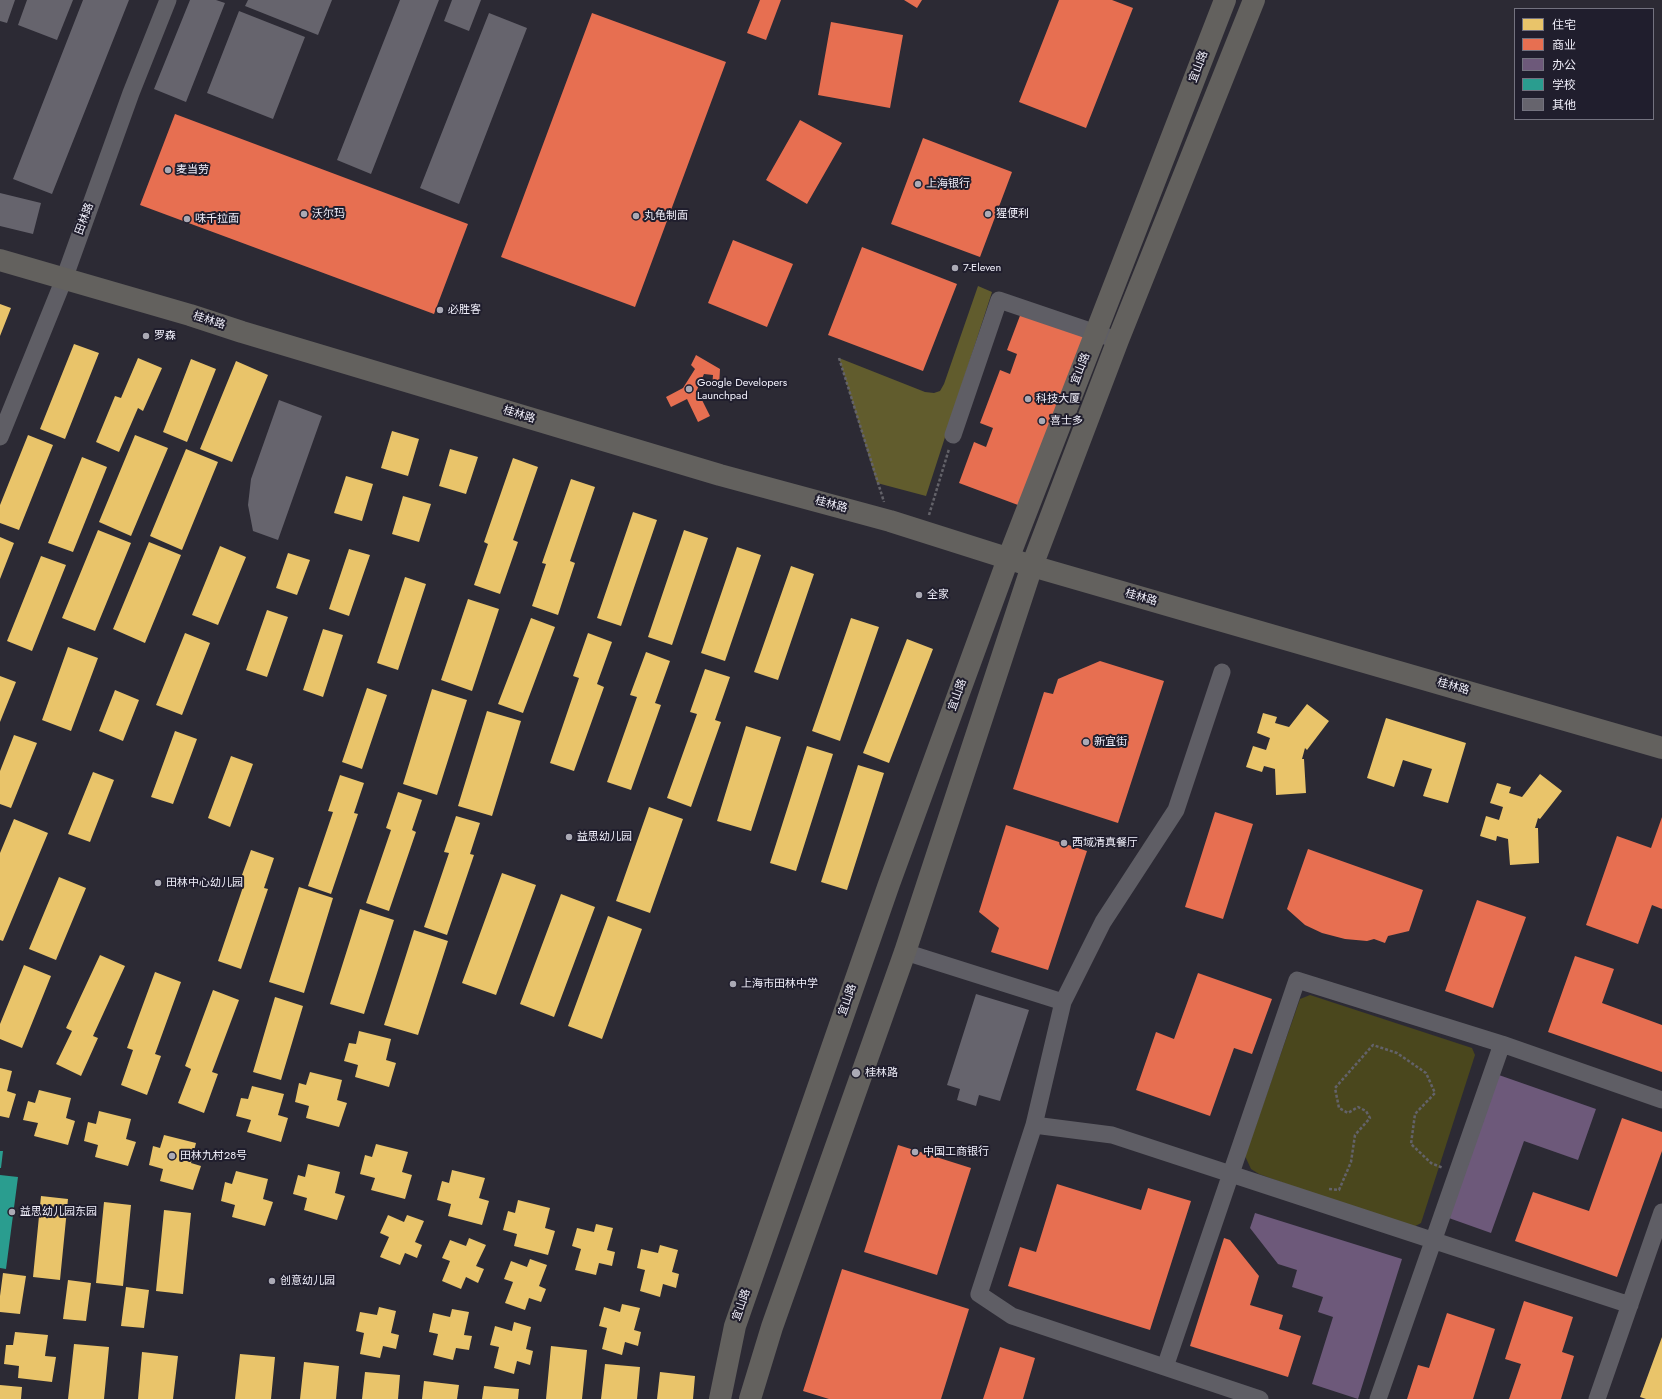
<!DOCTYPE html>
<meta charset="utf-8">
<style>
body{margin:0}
#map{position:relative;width:1662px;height:1399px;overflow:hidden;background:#2c2a34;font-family:Jost,"Noto Sans SC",sans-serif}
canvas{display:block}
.legend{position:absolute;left:1514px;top:8px;width:140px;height:112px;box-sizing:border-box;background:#201e2d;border:1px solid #73727f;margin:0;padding:5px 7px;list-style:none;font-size:12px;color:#f0effa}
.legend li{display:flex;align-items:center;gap:8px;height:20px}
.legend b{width:20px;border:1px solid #73727f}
</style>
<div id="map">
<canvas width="1662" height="1399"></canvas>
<ul class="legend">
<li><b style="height:11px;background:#e9c46a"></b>住宅</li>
<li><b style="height:11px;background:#e76f51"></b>商业</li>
<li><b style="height:11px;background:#6d597a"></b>办公</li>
<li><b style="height:11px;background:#2a9d8f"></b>学校</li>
<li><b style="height:11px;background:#66646d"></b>其他</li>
</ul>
</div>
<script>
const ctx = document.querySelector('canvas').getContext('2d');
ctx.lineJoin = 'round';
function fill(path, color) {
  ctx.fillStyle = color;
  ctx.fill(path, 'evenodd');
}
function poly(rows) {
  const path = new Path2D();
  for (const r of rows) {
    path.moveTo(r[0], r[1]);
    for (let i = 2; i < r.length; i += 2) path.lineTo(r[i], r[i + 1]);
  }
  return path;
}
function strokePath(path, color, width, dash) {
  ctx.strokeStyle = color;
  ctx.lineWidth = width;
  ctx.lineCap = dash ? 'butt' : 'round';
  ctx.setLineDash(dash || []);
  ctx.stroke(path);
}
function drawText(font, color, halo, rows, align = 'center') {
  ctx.font = font + ' Jost,"Noto Sans SC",sans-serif';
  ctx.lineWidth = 4;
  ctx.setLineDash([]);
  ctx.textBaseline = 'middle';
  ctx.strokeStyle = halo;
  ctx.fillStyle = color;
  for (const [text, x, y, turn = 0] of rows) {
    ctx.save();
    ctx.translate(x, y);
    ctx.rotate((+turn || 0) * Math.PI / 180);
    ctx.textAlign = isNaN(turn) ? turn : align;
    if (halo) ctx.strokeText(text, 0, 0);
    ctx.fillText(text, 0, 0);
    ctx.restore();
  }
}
fill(poly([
 [1310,995,1472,1048,1475,1055,1421,1223,1410,1229,1259,1174,1251,1169,1245,1156,1300,999]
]), '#4a471d');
fill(poly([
 [978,286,992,292,926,496,877,483,839,358,925,392,934,393,940,391,944,384]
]), '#615c2d');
fill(poly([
 [0,304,11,308,0,336],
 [74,344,99,353,65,439,40,429],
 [138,358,162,368,143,411,138,408,119,452,96,442,115,396,121,398],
 [191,359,216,369,187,442,163,432],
 [236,361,268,375,232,462,200,449],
 [392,431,419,439,408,476,381,468],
 [28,435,53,445,19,530,0,523,0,505],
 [135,435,168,448,131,536,99,522],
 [186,449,218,462,182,550,150,536],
 [450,449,478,457,466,494,439,486],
 [82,457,107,467,73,552,48,543],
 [513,458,538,467,513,540,518,542,500,594,474,585,488,544,484,542],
 [346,476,373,484,362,521,334,513],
 [571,479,595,487,570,561,575,563,558,615,532,606,546,564,542,563],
 [403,496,431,504,419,542,392,534],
 [633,512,657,520,621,626,597,618],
 [98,530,131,543,95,631,62,618],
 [684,530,708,538,672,645,648,637],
 [0,537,14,543,0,579],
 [149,542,181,555,145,643,113,629],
 [220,546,246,557,218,625,192,615],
 [737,547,761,555,725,661,701,653],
 [349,549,370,555,349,616,329,609],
 [288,553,310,560,297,595,276,588],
 [41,556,66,565,32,651,7,641],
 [791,566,814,574,778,680,754,672],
 [405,577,426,584,398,670,377,663],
 [468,599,499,609,472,691,441,680],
 [267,610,288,617,267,677,246,670],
 [531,618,555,627,523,713,498,704],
 [851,618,879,627,840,741,812,731],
 [323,629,343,635,323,697,303,690],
 [185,633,210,643,182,715,156,705],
 [588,633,612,642,597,684,604,687,574,771,550,763,579,678,573,676],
 [907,639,933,649,889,763,863,753],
 [68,647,98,658,71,731,42,720],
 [646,652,670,661,655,703,661,705,631,790,607,782,637,697,630,695],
 [705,669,730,677,715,720,721,722,691,807,667,798,697,714,690,712],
 [0,676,16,682,0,722],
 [367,688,387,695,362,769,342,762],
 [432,689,467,700,437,795,403,784],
 [115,690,139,700,123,741,99,731],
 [1307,704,1329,721,1307,750,1305,748,1302,759,1304,759,1306,793,1276,795,1275,769,1264,766,1262,772,1246,767,1253,746,1266,750,1270,738,1257,733,1263,713,1277,717,1275,723,1289,727],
 [487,711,521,721,492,816,458,806],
 [1386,718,1466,743,1448,803,1423,796,1432,769,1403,760,1394,787,1367,778],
 [746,726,781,737,751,831,717,821],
 [175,731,197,739,173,804,151,797],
 [14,735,37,743,11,808,0,804,0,771],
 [807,746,833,754,796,871,770,863],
 [231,756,253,764,230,827,208,818],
 [858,765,884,773,847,890,821,882],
 [93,772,114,780,90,842,68,834],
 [1540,774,1562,791,1540,819,1538,818,1535,828,1538,828,1539,863,1510,865,1508,839,1497,836,1496,841,1480,836,1486,816,1499,820,1503,807,1490,803,1497,783,1511,787,1509,793,1522,797],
 [340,775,364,783,354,813,358,814,331,894,308,886,333,812,328,811],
 [398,792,422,800,412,830,416,832,389,911,366,903,391,830,386,828],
 [649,807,683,819,650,913,616,901],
 [456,816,480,823,470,854,474,855,447,935,424,927,449,853,444,852],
 [14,819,48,833,3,941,0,940,0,853],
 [251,850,274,858,264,888,268,889,241,969,218,961,243,887,238,886],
 [502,873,536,885,496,995,462,983],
 [59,877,86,888,56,960,29,949],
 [299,887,333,898,304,993,269,982],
 [561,894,595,907,554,1017,520,1004],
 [360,909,394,920,364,1014,330,1004],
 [608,916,642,929,602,1039,568,1026],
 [414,930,448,941,418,1035,384,1025],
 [100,955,125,966,93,1036,98,1038,81,1076,56,1064,72,1031,66,1028],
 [24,965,51,976,22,1048,0,1039,0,1024],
 [155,972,181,982,155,1054,161,1056,147,1095,121,1085,133,1050,127,1048],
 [213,990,239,1000,212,1072,218,1074,204,1113,178,1103,191,1069,185,1066],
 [275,997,303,1006,281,1080,253,1072],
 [359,1031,391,1039,386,1060,396,1063,389,1087,355,1077,358,1065,344,1061,349,1043,356,1044],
 [0,1068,12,1071,7,1091,16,1094,9,1118,0,1116],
 [310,1072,342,1080,337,1100,347,1103,339,1127,306,1118,309,1106,295,1102,299,1083,306,1085],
 [252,1086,284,1094,278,1115,288,1118,281,1142,247,1132,251,1120,236,1116,241,1098,248,1099],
 [39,1090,71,1098,66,1118,75,1121,68,1145,34,1136,38,1123,23,1120,28,1101,35,1103],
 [99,1111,131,1119,126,1139,136,1142,128,1166,95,1157,98,1145,84,1141,88,1122,96,1124],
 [164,1135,196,1143,191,1163,201,1166,193,1190,160,1181,163,1169,149,1165,153,1146,160,1148],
 [376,1144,408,1152,402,1172,412,1175,405,1199,371,1190,375,1178,360,1174,365,1155,372,1157],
 [308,1164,340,1172,335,1193,345,1196,337,1220,304,1210,307,1198,293,1194,298,1175,305,1177],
 [452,1170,485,1178,479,1198,489,1201,482,1225,448,1216,451,1204,437,1200,442,1181,449,1183],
 [236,1171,268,1179,263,1199,273,1202,265,1226,232,1217,235,1205,221,1201,225,1182,232,1184],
 [41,1196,68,1199,60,1280,33,1277],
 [518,1200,550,1208,545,1228,555,1231,548,1255,514,1246,517,1234,503,1230,508,1211,515,1213],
 [104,1202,131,1205,123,1286,96,1283],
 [164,1210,191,1213,183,1294,156,1291],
 [388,1215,404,1222,407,1215,424,1221,415,1242,422,1245,417,1258,405,1253,400,1265,380,1257,389,1237,380,1233],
 [596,1224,613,1228,607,1250,615,1252,612,1266,599,1263,596,1275,575,1270,581,1249,572,1246,577,1228,594,1232],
 [469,1238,486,1245,476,1266,484,1269,478,1283,466,1277,461,1289,442,1281,450,1261,442,1258,450,1240,466,1246],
 [660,1245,678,1250,672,1272,679,1274,676,1288,663,1284,660,1297,640,1291,645,1270,637,1268,641,1249,658,1253],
 [530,1259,547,1265,539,1286,546,1289,541,1302,529,1298,525,1310,505,1303,513,1282,504,1279,511,1261,527,1267],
 [3,1273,26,1276,20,1314,0,1312,0,1296],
 [68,1280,91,1283,86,1321,63,1319],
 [126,1287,149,1290,144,1328,121,1326],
 [622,1304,640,1308,634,1330,641,1332,638,1346,625,1342,622,1355,602,1349,607,1328,599,1326,604,1307,620,1312],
 [379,1307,396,1311,391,1333,399,1335,396,1349,383,1346,380,1358,360,1354,364,1333,356,1331,360,1312,377,1315],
 [452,1309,469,1312,464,1335,472,1336,469,1350,456,1348,453,1360,433,1355,438,1334,429,1332,433,1313,450,1317],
 [514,1322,531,1327,526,1349,533,1351,530,1365,517,1361,514,1374,494,1368,499,1347,490,1345,495,1326,512,1331],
 [15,1332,48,1335,45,1356,56,1357,52,1382,18,1378,19,1366,4,1364,6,1345,13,1345],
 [1662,1337,1662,1399,1646,1399,1640,1397],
 [74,1344,109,1347,104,1399,68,1399],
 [551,1346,587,1350,582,1399,546,1399],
 [142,1352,178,1356,173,1399,138,1399],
 [240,1354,275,1357,271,1399,235,1399],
 [304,1362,339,1366,336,1399,300,1399],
 [605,1364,640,1367,637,1399,601,1399],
 [365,1372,400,1375,398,1399,362,1399],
 [660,1372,695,1376,693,1399,657,1399],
 [424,1381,459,1385,457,1399,422,1399],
 [0,1385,22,1387,21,1399,0,1399],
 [484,1386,519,1389,518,1399,482,1399]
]), '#e9c46a');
fill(poly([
 [760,0,781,0,766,40,747,33],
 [904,0,922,0,917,8],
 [1059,0,1112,0,1133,8,1086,128,1019,102],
 [592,13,726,62,635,307,501,257],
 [831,22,903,35,890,108,818,95],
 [175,114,468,224,434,314,140,205],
 [800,120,842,143,807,204,766,180],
 [923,138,1012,172,980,257,891,224],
 [733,240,793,264,767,327,708,303],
 [862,247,957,284,923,371,828,335],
 [1021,313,1089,337,1026,508,959,483,974,442,986,447,993,428,980,423,1000,370,1010,374,1017,354,1007,350],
 [696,355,720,369,719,387,712,387,713,375,704,374,697,390,710,416,698,422,687,399,671,407,666,397,683,388,695,369,691,365],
 [1100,661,1164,681,1118,823,1013,789,1044,692,1053,694,1058,679],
 [1215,812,1253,824,1223,919,1185,907],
 [1662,817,1662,909,1652,905,1638,944,1586,925,1617,836,1651,848],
 [1006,825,1087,851,1048,970,991,952,999,928,979,912],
 [1308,849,1423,890,1409,931,1388,936,1385,943,1374,939,1367,941,1345,939,1322,933,1305,925,1287,909],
 [1477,900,1526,917,1493,1008,1445,991],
 [1575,956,1614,969,1602,1003,1662,1025,1662,1072,1548,1032],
 [1198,973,1272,999,1252,1054,1234,1048,1210,1116,1136,1090,1156,1032,1174,1039],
 [1622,1118,1662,1132,1662,1151,1617,1277,1515,1241,1533,1192,1589,1211],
 [898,1145,971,1168,937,1275,864,1252],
 [1057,1184,1141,1210,1148,1188,1191,1201,1150,1330,1008,1286,1020,1247,1036,1252],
 [1224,1238,1230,1240,1259,1276,1250,1305,1283,1315,1279,1329,1301,1336,1288,1377,1190,1346],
 [842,1269,969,1309,941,1399,829,1399,803,1391],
 [1524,1301,1573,1317,1562,1352,1574,1356,1561,1399,1509,1399,1521,1364,1505,1359],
 [1447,1313,1495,1329,1473,1399,1407,1399,1418,1365,1429,1368],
 [1000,1347,1035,1358,1023,1399,983,1399]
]), '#e76f51');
fill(poly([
 [1496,1074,1596,1109,1578,1160,1524,1141,1491,1233,1446,1217],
 [1255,1213,1402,1259,1358,1399,1312,1384,1333,1317,1318,1312,1323,1297,1292,1287,1297,1270,1278,1264,1250,1228]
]), '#6d597a');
fill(poly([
 [0,1151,3,1151,1,1168,0,1168],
 [0,1175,18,1177,6,1269,0,1268]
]), '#2a9d8f');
fill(poly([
 [0,0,15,0,7,23,0,21],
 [27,0,73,0,57,40,18,25],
 [83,0,129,0,52,194,13,179],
 [190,0,216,0,225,3,186,102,154,89],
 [248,0,332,0,318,35,245,6],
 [400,0,439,0,371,174,337,160],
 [452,0,481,0,469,31,444,21],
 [239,11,305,37,273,119,207,93],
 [489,13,527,28,459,204,420,188],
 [0,193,41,203,33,234,0,226],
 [279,400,322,416,278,540,253,531,248,505,251,479],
 [976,994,1029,1010,1000,1101,979,1095,976,1106,957,1100,960,1089,947,1085]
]), '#66646d');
strokePath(poly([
 [839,358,884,502],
 [929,515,949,449],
 [1329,1189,1339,1190,1351,1162,1355,1135,1370,1118,1366,1111,1358,1107,1348,1113,1339,1108,1335,1088,1373,1045,1397,1053,1426,1073,1435,1093,1415,1114,1411,1144,1431,1163,1443,1168]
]), '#636269', 2.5, [3, 2]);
strokePath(poly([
 [953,435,999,300,1108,337],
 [0,437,64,279,131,93,168,0],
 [1222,672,1176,810,1103,922,1063,1002,1034,1125,979,1294,1012,1316,1260,1399],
 [905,952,1063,1002],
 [1034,1125,1112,1135,1630,1305],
 [1165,1367,1297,980,1502,1044,1662,1100],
 [1378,1399,1502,1044],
 [1597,1399,1662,1212]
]), '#5f5e65', 17);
strokePath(poly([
 [0,260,190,315,242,332,720,475,890,521,1032,566,1662,748],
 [720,1399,735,1326,889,884,1008,559,1225,0],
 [750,1399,772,1327,905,952,1032,566,1118,340,1254,0]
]), '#63615e', 22);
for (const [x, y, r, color] of [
 [168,170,4,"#abaab5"],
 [918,184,4,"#abaab5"],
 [304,214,4,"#abaab5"],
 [988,214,4,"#abaab5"],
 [636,216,4,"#abaab5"],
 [187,219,4,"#abaab5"],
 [955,268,4,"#abaab5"],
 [440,310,4,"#abaab5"],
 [146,336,4,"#abaab5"],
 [689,389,4,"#abaab5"],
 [1028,399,4,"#abaab5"],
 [1042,421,4,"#abaab5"],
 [919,595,4,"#abaab5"],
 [1086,742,4,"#abaab5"],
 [569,837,4,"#abaab5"],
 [1064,843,4,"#abaab5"],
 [158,883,4,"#abaab5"],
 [733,984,4,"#abaab5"],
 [856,1073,5,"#abaab5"],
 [915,1152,4,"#abaab5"],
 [172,1156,4,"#abaab5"],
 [12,1212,4,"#abaab5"],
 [272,1281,4,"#abaab5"]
]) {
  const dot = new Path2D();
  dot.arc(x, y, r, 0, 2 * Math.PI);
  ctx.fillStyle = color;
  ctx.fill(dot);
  strokePath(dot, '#201e2d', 1.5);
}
drawText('11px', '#f0effa', '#201e2d', [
 ["宜山路",1199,67,-69],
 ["田林路",85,219,-70],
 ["桂林路",209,321,18],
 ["宜山路",1081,369,-69],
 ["桂林路",519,415,17],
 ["桂林路",831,505,15],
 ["桂林路",1141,598,16],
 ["桂林路",1453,687,16],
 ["宜山路",958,695,-70],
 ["宜山路",848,1000,-71],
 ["宜山路",742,1305,-71]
]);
drawText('11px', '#f0effa', '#201e2d', [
 ["麦当劳",176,170],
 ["上海银行",926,184],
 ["沃尔玛",312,214],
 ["猩便利",996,214],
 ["丸龟制面",644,216],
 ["味千拉面",195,219],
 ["7-Eleven",963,268],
 ["必胜客",448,310],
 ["罗森",154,336],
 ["Google Developers",697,383],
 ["Launchpad",697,396],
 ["科技大厦",1036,399],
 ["喜士多",1050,421],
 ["全家",927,595],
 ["新宜街",1094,742],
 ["益思幼儿园",577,837],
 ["西域凊真餐厅",1072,843],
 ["田林中心幼儿园",166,883],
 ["上海市田林中学",741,984],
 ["桂林路",865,1073],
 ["中国工商银行",923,1152],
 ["田林九村28号",180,1156],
 ["益思幼儿园东园",20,1212],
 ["创意幼儿园",280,1281]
], 'left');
</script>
